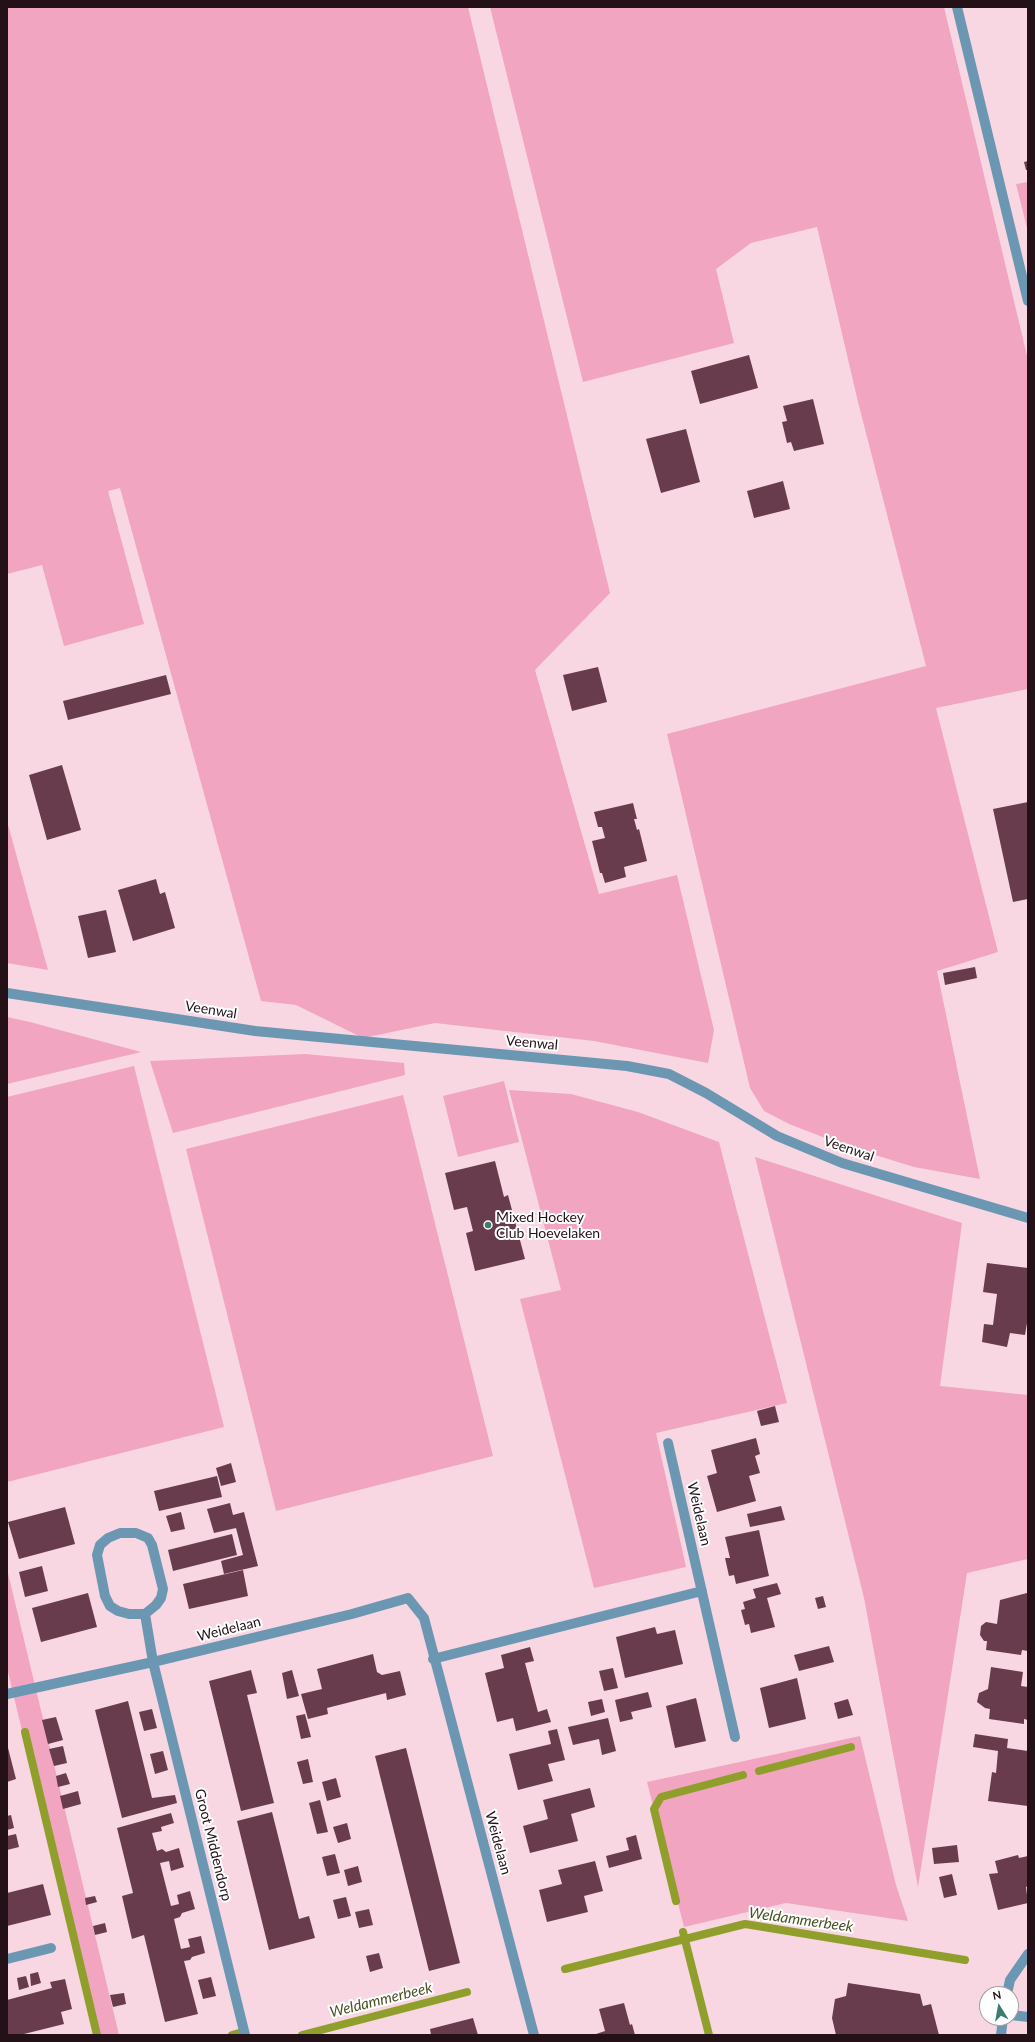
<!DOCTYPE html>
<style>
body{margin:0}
#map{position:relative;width:1035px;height:2042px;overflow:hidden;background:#f8d7e2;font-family:Lato,sans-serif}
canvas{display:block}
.frame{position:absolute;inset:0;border:8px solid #241118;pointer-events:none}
.north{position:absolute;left:979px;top:1986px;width:40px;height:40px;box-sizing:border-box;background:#fff;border:1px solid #a7a0a3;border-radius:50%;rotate:349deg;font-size:11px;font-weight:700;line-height:16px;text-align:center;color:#241118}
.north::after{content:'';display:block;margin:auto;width:14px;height:18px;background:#3b7d6e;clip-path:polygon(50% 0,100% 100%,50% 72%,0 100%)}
</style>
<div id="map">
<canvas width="1035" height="2042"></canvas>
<div class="frame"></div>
<div class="north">N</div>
</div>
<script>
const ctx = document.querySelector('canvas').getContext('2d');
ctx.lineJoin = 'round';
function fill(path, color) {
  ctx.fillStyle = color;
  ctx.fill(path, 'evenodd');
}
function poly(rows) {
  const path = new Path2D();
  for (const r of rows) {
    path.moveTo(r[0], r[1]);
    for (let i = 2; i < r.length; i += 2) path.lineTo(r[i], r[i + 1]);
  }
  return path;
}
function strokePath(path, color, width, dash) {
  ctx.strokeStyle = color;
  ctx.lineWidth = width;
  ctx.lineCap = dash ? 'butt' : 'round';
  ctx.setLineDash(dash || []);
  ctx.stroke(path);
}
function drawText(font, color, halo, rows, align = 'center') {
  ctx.font = font + ' Lato,sans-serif';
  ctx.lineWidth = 4;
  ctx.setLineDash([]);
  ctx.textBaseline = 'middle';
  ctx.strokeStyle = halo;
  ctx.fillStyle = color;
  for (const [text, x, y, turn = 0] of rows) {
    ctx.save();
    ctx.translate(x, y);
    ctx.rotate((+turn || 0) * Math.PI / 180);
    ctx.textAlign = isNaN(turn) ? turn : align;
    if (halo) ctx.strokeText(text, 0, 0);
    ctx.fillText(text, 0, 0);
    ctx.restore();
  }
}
fill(poly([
 [7,7,468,7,610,593,535,670,599,894,677,875,714,1030,708,1063,594,1041,435,1023,363,1038,296,1005,261,1001,120,488,108,491,144,624,64,646,42,565,7,574],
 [490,7,944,7,1028,360,1028,689,936,708,998,952,937,971,980,1179,914,1167,846,1146,789,1124,764,1111,750,1088,667,734,926,666,858,402,817,227,751,243,716,269,734,343,583,382],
 [1028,182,1028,232,1016,184],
 [7,821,48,970,7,963],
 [7,1017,30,1022,141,1052,7,1084],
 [305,1054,404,1063,405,1075,173,1133,150,1061],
 [134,1066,224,1427,7,1482,7,1097],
 [504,1081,519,1142,458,1157,443,1096],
 [509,1090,571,1094,638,1112,719,1142,787,1403,656,1433,686,1567,594,1588,520,1299,561,1290],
 [403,1095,493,1456,276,1511,186,1149],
 [755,1157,962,1223,940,1386,1028,1395,1028,1559,967,1573,918,1887,864,1598],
 [7,1569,119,2035,95,2035,7,1668],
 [860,1736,896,1885,908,1921,786,1903,684,1927,647,1782]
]), '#f2a5c1');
strokePath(poly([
 [25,1732,97,2035],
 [759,1771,851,1747],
 [676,1901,654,1809,661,1797,743,1775],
 [683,1932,709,2035],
 [565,1969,745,1924,965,1960],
 [232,2035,239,2033],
 [302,2035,467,1992]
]), '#909f2c', 8);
fill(poly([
 [1028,161,1028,170,1026,170,1024,162],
 [749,355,758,388,700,404,691,371],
 [813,399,824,444,794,451,791,442,787,443,782,422,787,421,783,406],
 [686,429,700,482,661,493,646,439],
 [783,481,790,509,754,518,747,491],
 [598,667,607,702,572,711,563,675],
 [166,675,171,694,68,720,63,701],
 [62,765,81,830,47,840,29,775],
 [1028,802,1028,899,1013,902,993,809],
 [633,803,637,819,634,819,637,830,639,829,647,861,624,867,626,877,605,883,602,873,600,873,592,841,605,838,602,827,598,827,594,812],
 [156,879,160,894,165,892,175,928,133,941,118,890],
 [106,910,116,952,88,958,78,916],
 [975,967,977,978,945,985,943,973],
 [495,1161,504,1197,508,1195,525,1259,475,1271,466,1233,473,1231,467,1207,454,1210,445,1173],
 [987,1263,1028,1268,1028,1317,1025,1335,1010,1333,1007,1347,982,1342,984,1324,993,1325,997,1294,983,1292],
 [775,1406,779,1422,761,1426,757,1411],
 [756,1438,760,1454,755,1456,760,1473,749,1476,756,1501,717,1512,707,1476,717,1473,711,1450],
 [231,1463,236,1482,221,1486,216,1468],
 [217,1476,222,1497,159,1511,154,1491],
 [230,1503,233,1515,244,1512,258,1566,224,1574,221,1561,243,1555,236,1528,214,1533,207,1509],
 [781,1506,785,1520,750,1527,747,1514],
 [65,1507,75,1544,19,1559,8,1522],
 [181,1512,185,1529,171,1532,166,1516],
 [759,1530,769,1576,736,1584,734,1575,729,1576,725,1558,730,1558,725,1537],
 [232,1534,237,1555,173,1571,168,1550],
 [42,1566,48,1591,25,1597,19,1572],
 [243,1570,248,1596,189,1609,183,1584],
 [777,1583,781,1594,767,1598,775,1627,751,1633,749,1624,745,1625,741,1610,745,1609,743,1602,756,1598,753,1589],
 [88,1593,97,1627,41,1642,32,1608],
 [1027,1593,1028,1651,1022,1650,1021,1655,986,1650,987,1641,984,1641,980,1635,981,1626,986,1622,997,1624,1000,1600],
 [823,1596,826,1607,818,1609,815,1598],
 [655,1627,657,1634,675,1630,683,1664,625,1678,616,1637],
 [829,1646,834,1662,799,1671,794,1655],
 [530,1647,534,1661,525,1663,538,1712,547,1709,551,1722,516,1731,513,1718,497,1722,485,1673,504,1668,501,1655],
 [373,1654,377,1672,382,1675,400,1671,406,1695,387,1700,386,1693,327,1708,328,1714,308,1719,301,1694,322,1689,317,1669],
 [991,1667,1023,1672,1021,1686,1028,1687,1028,1720,1024,1719,1024,1724,989,1719,990,1709,985,1708,977,1702,979,1693,988,1689],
 [613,1668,618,1688,604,1691,599,1671],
 [251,1670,257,1693,247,1695,274,1803,241,1811,209,1681],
 [292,1670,299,1696,287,1699,282,1673],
 [797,1678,806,1719,769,1728,760,1688],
 [648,1692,652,1707,631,1712,633,1719,620,1722,615,1700],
 [696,1698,706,1741,675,1748,666,1706],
 [602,1699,605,1712,591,1716,588,1702],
 [848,1699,853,1715,838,1719,834,1703],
 [128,1701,152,1798,175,1795,177,1803,122,1818,95,1710],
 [152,1709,157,1728,144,1731,139,1712],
 [305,1714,311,1737,301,1739,296,1716],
 [56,1717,63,1740,48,1744,42,1720],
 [608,1718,616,1751,602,1755,599,1739,573,1745,568,1727],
 [557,1729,565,1760,548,1764,553,1781,518,1790,509,1754,551,1744,548,1731],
 [975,1734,1008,1739,1007,1748,1028,1751,1028,1806,988,1801,992,1772,996,1773,998,1751,973,1747],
 [7,1744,16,1779,7,1782],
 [63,1746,67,1763,54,1766,49,1749],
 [406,1748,460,1963,429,1971,375,1756],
 [163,1751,168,1770,155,1774,150,1754],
 [308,1759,313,1782,303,1784,297,1762],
 [66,1773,70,1784,58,1787,56,1776],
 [336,1778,341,1797,327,1801,322,1782],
 [590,1788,595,1807,571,1814,578,1841,530,1853,523,1826,548,1819,543,1800],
 [78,1791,81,1804,63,1809,60,1796],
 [320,1800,328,1832,317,1834,309,1803],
 [272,1812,299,1919,309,1916,315,1938,269,1950,237,1821],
 [171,1813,174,1823,161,1827,162,1831,152,1833,157,1851,162,1849,166,1852,179,1848,184,1867,171,1871,169,1861,160,1863,171,1906,179,1904,177,1895,190,1891,195,1909,182,1913,180,1917,174,1919,181,1949,190,1947,188,1939,201,1936,205,1953,192,1957,190,1960,184,1961,198,2014,165,2022,144,1935,132,1939,122,1896,133,1893,117,1828],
 [11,1815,14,1828,7,1830,7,1816],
 [347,1823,351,1839,338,1843,333,1827],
 [16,1834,19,1847,7,1850,7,1836],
 [636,1835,642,1859,609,1868,606,1856,629,1850,626,1838],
 [957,1845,959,1862,934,1864,932,1848],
 [335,1854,340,1873,327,1876,322,1857],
 [1018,1855,1019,1858,1028,1856,1028,1886,1026,1887,1028,1903,998,1910,989,1874,998,1873,995,1861],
 [595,1861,603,1891,584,1896,588,1912,547,1922,539,1890,562,1884,558,1870],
 [358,1866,362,1882,348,1886,344,1870],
 [952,1874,957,1895,944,1898,939,1877],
 [43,1884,51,1915,7,1926,7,1893],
 [95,1896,97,1902,86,1905,85,1898],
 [346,1897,351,1916,338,1919,333,1900],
 [369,1909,373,1925,359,1928,355,1912],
 [105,1923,107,1932,95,1935,93,1926],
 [379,1953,383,1968,370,1972,366,1956],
 [38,1972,41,1983,31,1986,30,1974],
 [26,1976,29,1987,19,1990,17,1978],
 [211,1977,216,1996,203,1999,198,1980],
 [65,1979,72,2009,61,2012,64,2024,20,2035,7,2035,7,2000,52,1988,50,1982],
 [848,1983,920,1994,923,2006,931,2004,939,2035,836,2035,832,2018,835,1999,846,1996],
 [124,1993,126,2004,113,2007,110,1995],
 [624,2003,630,2025,632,2024,635,2035,593,2035,605,2031,599,2009],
 [473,2018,478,2035,431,2035,430,2029]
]), '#683c4c');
strokePath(poly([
 [957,7,1028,301],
 [7,993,255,1031,627,1066,669,1074,706,1093,777,1136,842,1163,1028,1218],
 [668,1443,735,1737],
 [145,1614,156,1605,161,1598,163,1589,152,1545,148,1538,136,1533,120,1533,108,1538,100,1545,97,1555,105,1596,110,1606,118,1611,129,1614,145,1614,153,1662,245,2035],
 [433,1659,702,1591],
 [7,1694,153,1662,352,1614,408,1598,424,1618,534,2035],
 [7,1959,51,1948],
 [1007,1994,1010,1980,1028,1954],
 [1011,2015,1028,2017],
 [1001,2035,1003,2018]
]), '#6c97b2', 10);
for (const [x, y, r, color] of [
 [488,1225,4,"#3b7d6e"]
]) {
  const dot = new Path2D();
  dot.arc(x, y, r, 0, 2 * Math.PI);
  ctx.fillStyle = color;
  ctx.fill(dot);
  strokePath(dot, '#fff', 1.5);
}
drawText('14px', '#241118', '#fff', [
 ["Veenwal",211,1010,9],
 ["Veenwal",532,1043,5],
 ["Veenwal",849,1149,19],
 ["Weidelaan",699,1514,77],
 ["Weidelaan",229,1629,-14],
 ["Weidelaan",498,1843,75],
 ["Groot Middendorp",213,1845,76]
]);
drawText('14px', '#241118', '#fff', [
 ["Mixed Hockey",496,1217],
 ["Club Hoevelaken",496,1233]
], 'left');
drawText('italic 15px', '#4a5124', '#fff', [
 ["Weldammerbeek",801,1920,8],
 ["Weldammerbeek",381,2000,-14]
]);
</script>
